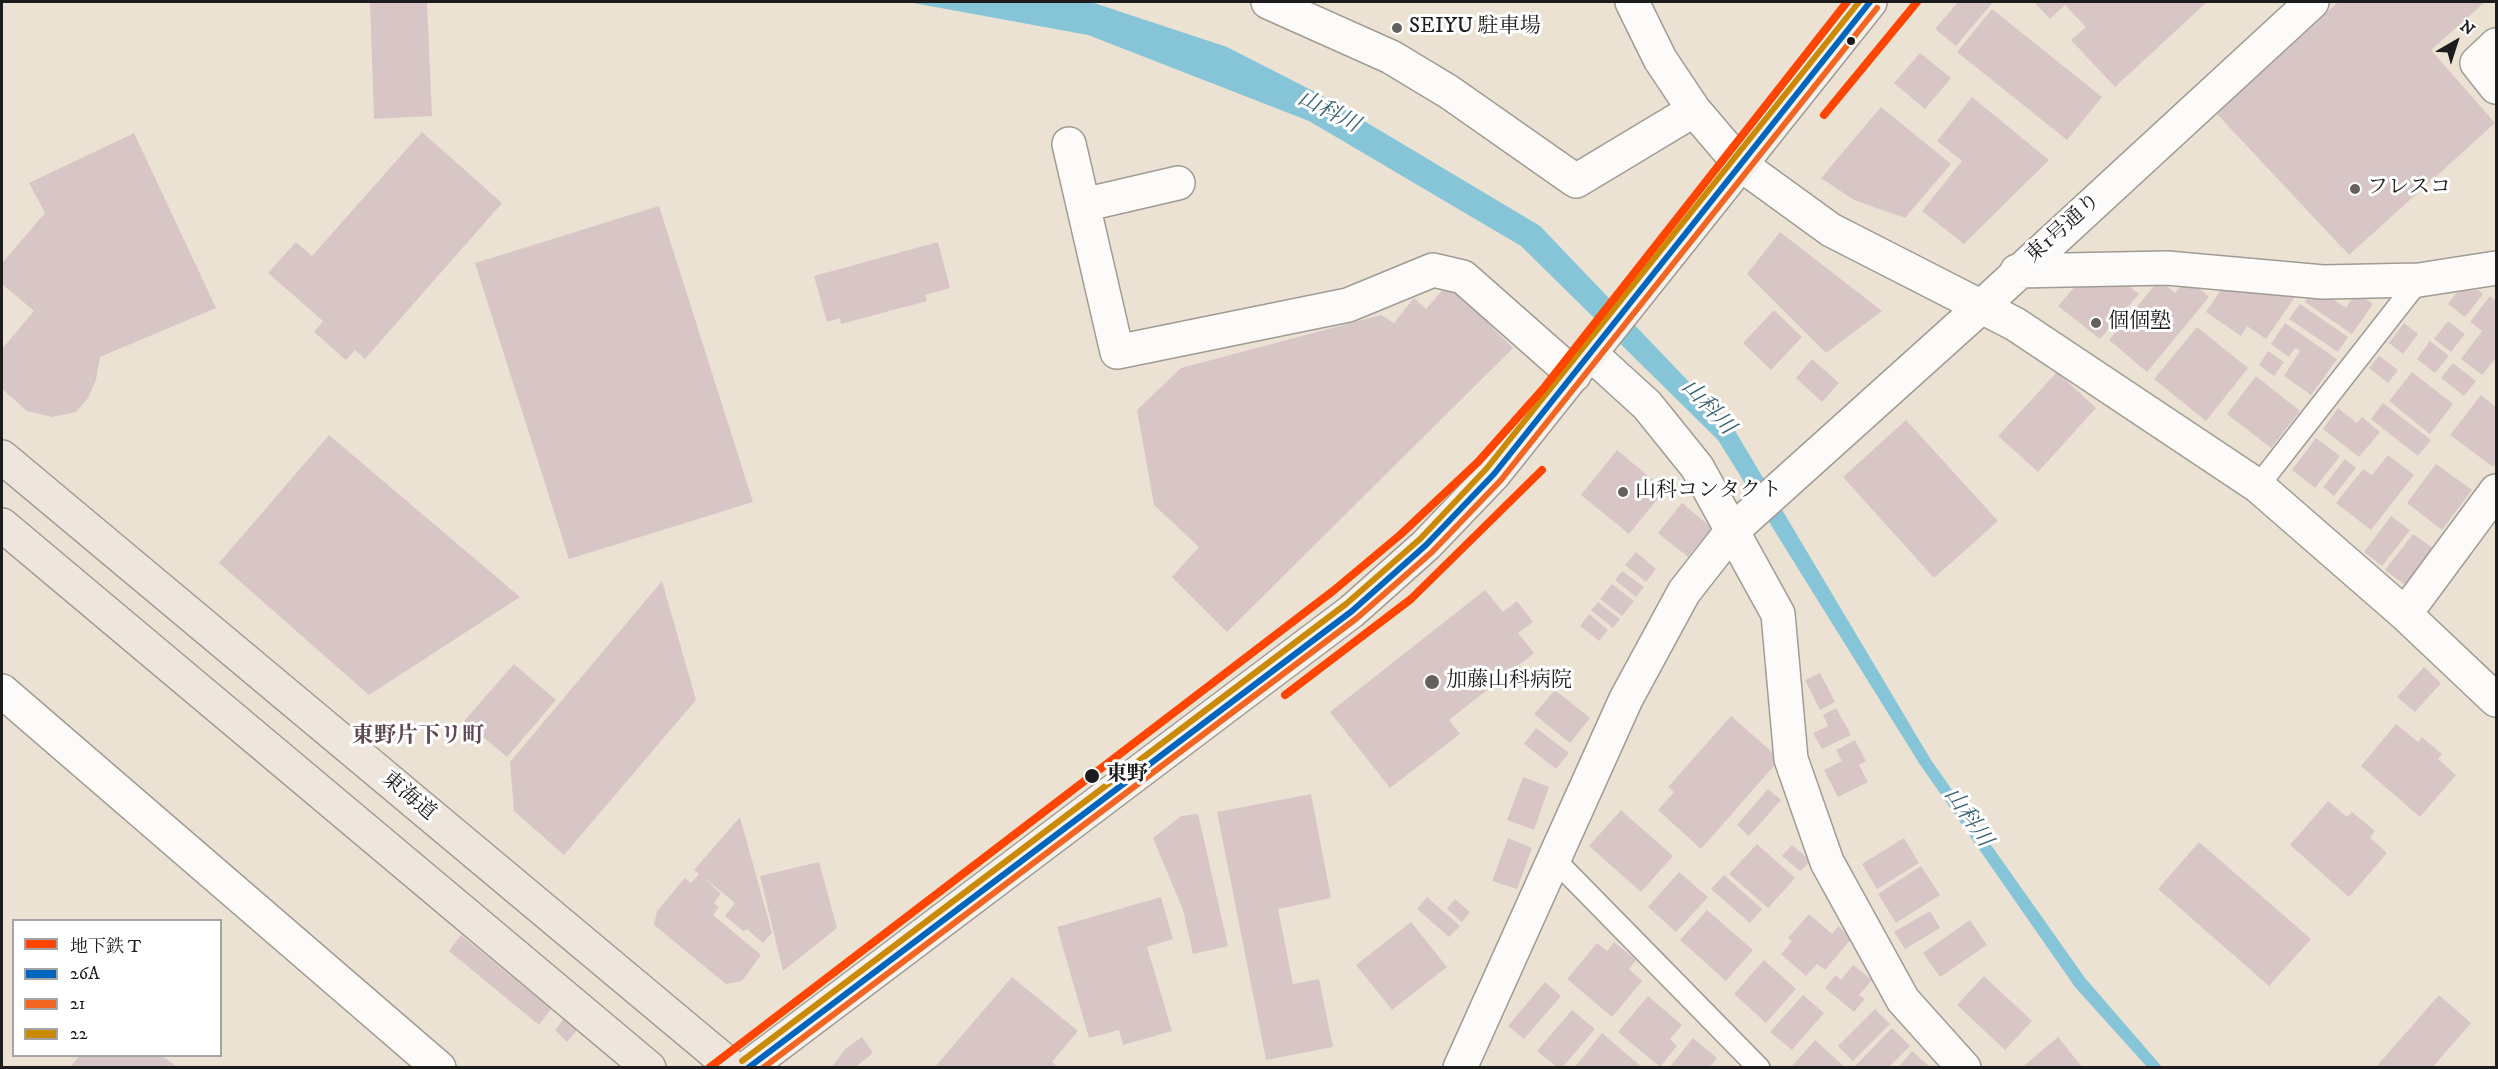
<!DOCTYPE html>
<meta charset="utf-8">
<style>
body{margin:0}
#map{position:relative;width:2498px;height:1069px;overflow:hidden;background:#ebe2d4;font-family:"IM FELL DW Pica","Noto Serif JP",serif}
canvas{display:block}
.frame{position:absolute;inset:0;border:3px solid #1c1c1c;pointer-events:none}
.legend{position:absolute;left:12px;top:919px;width:210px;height:138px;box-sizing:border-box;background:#fff;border:2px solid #a4a4a4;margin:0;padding:8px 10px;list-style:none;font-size:18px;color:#1c1c1c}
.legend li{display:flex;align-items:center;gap:12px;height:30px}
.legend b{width:30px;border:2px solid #a4a4a4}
.north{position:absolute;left:2426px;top:12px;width:60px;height:60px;-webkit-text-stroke:4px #fff;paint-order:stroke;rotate:39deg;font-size:16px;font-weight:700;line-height:24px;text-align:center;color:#1c1c1c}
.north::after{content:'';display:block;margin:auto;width:21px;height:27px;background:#1c1c1c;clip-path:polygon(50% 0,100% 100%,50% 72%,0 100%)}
</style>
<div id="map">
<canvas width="2498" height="1069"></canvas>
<div class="frame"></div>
<ul class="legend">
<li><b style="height:8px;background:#ff4500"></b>地下鉄 T</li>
<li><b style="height:8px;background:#0065bd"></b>26A</li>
<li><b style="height:8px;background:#f26522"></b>21</li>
<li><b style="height:8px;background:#cb8a06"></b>22</li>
</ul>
<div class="north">N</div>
</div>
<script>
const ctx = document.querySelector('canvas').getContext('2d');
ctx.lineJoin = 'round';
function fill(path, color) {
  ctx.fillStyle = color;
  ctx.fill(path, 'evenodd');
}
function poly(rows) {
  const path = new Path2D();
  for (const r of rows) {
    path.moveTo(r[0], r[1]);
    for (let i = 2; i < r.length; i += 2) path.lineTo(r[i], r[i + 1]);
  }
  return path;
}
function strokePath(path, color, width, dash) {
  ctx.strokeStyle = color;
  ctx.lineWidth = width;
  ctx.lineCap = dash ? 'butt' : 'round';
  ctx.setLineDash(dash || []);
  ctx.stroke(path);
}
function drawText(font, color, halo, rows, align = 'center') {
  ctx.font = font + ' "IM FELL DW Pica","Noto Serif JP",serif';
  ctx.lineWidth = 6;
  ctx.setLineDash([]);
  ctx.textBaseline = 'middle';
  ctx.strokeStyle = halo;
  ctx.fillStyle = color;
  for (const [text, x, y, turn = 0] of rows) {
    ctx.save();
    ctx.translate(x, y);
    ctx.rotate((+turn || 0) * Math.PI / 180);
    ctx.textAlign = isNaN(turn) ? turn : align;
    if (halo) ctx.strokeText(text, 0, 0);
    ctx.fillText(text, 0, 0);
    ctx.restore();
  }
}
fill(poly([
 [908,2,1091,2,1227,47,1319,94,1540,226,1734,429,1931,760,2085,978,2162,1067,2147,1067,2075,987,1919,763,1718,440,1521,246,1309,121,1088,35]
]), '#86c5d8');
fill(poly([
 [370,2,427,2,432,116,374,119],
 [1958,2,1993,2,1956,46,1935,29],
 [2034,2,2207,2,2115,87,2071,40,2086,27,2065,5,2050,19],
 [2338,2,2485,2,2431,50,2495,123,2349,255,2216,113],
 [1992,9,2102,97,2067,140,1957,52],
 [1920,53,1951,78,1925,109,1894,83],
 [1972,97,2049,160,1964,244,1922,211,1962,161,1937,141],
 [1881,107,1951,164,1905,218,1854,200,1821,178],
 [422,132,502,203,365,359,355,350,346,360,314,332,323,321,268,273,296,242,312,256],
 [134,133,216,308,100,357,96,380,88,398,76,412,52,417,27,411,2,389,2,349,34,311,2,284,2,263,45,213,29,183],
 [659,206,753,502,569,559,475,263],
 [1780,232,1882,311,1826,353,1747,274],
 [938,242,950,288,925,295,927,301,841,324,840,318,827,322,814,276],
 [2187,279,2209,297,2147,372,2109,340,2159,280,2175,293],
 [2123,281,2139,294,2100,339,2058,306,2078,283],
 [2227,281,2299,291,2266,339,2247,326,2241,336,2206,312],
 [1448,284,1513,348,1227,632,1172,577,1199,547,1154,505,1137,410,1181,368,1381,315,1394,323,1414,298,1426,309],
 [2315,287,2346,308,2356,292,2373,304,2352,334,2305,302],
 [2478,290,2483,294,2465,317,2448,304,2458,291],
 [2490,296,2496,301,2496,358,2482,375,2461,359,2482,331,2470,322],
 [2300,304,2348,337,2338,352,2289,319],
 [1774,310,1802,337,1771,370,1743,343],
 [2448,321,2465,334,2451,352,2434,339],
 [2285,323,2337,359,2311,395,2284,376,2300,351,2295,348,2289,357,2271,344],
 [2404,323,2418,334,2403,354,2389,343],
 [2197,327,2248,368,2206,421,2154,379],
 [2430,341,2449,356,2435,373,2417,359],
 [2268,351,2284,362,2274,376,2259,365],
 [2379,356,2398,370,2388,383,2369,368],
 [1812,359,1839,383,1822,402,1796,378],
 [2453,363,2476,381,2464,396,2441,378],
 [2057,372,2096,408,2038,472,1998,436],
 [2412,372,2453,404,2430,434,2389,401],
 [2256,376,2300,411,2271,448,2227,414],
 [2481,395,2496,407,2496,463,2493,467,2450,435],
 [2383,403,2431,440,2418,456,2371,419],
 [2338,408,2357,423,2362,417,2380,432,2359,457,2323,429],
 [1906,420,1998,521,1934,578,1843,477],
 [329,435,520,597,369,695,219,563],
 [2316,438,2340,456,2315,488,2292,470],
 [1617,450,1665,490,1629,534,1581,495],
 [2388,455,2414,475,2371,530,2336,503,2363,469,2372,475],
 [2345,459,2356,468,2334,496,2323,487],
 [2436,464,2472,490,2442,530,2407,503],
 [1682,503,1712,528,1688,557,1658,533],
 [2391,516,2410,530,2382,566,2364,552],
 [2413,534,2437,551,2409,588,2385,570],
 [1636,552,1656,569,1646,582,1625,565],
 [1622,571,1644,587,1636,597,1615,580],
 [662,581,696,700,564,855,514,811,510,762],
 [1612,584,1634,601,1622,616,1600,599],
 [1485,590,1503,612,1517,601,1533,622,1518,633,1534,653,1449,720,1460,734,1390,788,1330,712],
 [1598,602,1620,619,1613,628,1591,610],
 [1589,614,1608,630,1599,641,1580,626],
 [514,664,556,700,507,757,464,721],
 [2424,667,2441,683,2415,712,2397,697],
 [1820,673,1835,702,1820,710,1805,680],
 [1555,690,1590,718,1570,743,1534,714],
 [1836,708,1851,735,1822,749,1813,733,1828,726,1823,715],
 [1731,716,1780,759,1701,849,1658,810,1674,792,1668,787],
 [2396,724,2418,742,2422,737,2442,754,2438,759,2456,775,2420,817,2361,766],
 [1536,728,1569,753,1556,769,1524,744],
 [1855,740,1866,761,1859,765,1868,782,1838,797,1824,770,1842,761,1836,750],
 [1523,777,1549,787,1534,830,1507,820],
 [1768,789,1781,800,1749,836,1737,825],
 [1311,794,1331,898,1278,909,1293,984,1319,979,1333,1047,1266,1060,1217,812],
 [2328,801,2347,817,2352,812,2375,831,2370,838,2387,853,2349,897,2290,845],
 [1621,810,1673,856,1641,892,1589,846],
 [1198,814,1228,946,1193,954,1183,910,1153,838,1181,816],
 [740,817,772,933,763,943,747,929,743,931,725,916,735,903,702,876,721,894,714,903,719,907,713,915,761,955,742,981,726,984,654,925,657,911,685,878,691,883,699,874,694,870],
 [1508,838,1532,848,1517,889,1492,881],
 [1904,838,1919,863,1877,889,1862,864],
 [2199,842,2311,939,2269,986,2158,889],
 [1757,844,1795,878,1768,908,1729,874],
 [1792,845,1811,861,1800,871,1782,856],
 [819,862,837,928,783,971,760,876],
 [1921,866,1940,895,1896,923,1878,894],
 [1679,872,1708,897,1676,932,1648,907],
 [1724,875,1762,909,1750,923,1711,889],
 [1161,897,1173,939,1147,947,1172,1031,1123,1045,1119,1030,1089,1038,1057,927],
 [1427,897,1460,926,1449,937,1417,909],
 [1455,899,1470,912,1462,922,1447,909],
 [1707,910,1753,950,1726,981,1680,940],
 [1930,911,1940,928,1905,949,1894,932],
 [1809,914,1832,934,1838,926,1852,938,1825,970,1817,964,1806,976,1781,954,1792,941,1788,938],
 [1970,920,1987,945,1940,977,1923,953],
 [1411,922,1447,967,1392,1010,1356,965],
 [461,935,551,1009,539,1025,449,951],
 [1614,942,1636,960,1629,969,1642,981,1612,1017,1567,979,1597,943,1607,951],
 [1764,960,1796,989,1766,1023,1734,994],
 [1853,965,1872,980,1859,995,1865,999,1854,1012,1825,988,1836,975,1841,980],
 [1984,976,2032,1021,2005,1050,1957,1005],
 [1012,977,1078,1031,1052,1062,1059,1068,934,1068],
 [1545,982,1561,996,1524,1039,1508,1026],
 [1803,995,1824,1013,1792,1050,1770,1032],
 [2439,995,2471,1023,2432,1068,2375,1068],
 [1648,996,1682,1025,1670,1039,1677,1046,1660,1067,1618,1032],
 [1875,1009,1890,1024,1853,1061,1838,1046],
 [1572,1010,1595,1029,1562,1068,1558,1068,1537,1051],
 [565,1017,578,1029,567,1042,555,1030],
 [1892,1028,1910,1046,1888,1068,1858,1068,1856,1065],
 [1602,1033,1643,1068,1574,1068],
 [862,1037,873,1053,854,1068,831,1068,845,1049],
 [2058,1037,2083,1068,2021,1068],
 [1693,1038,1717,1058,1709,1068,1669,1068],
 [1815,1040,1846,1068,1792,1066],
 [1912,1051,1931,1068,1898,1068],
 [79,1056,162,1056,179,1068,70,1068]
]), '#d8c6c7');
const lane = poly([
 [2258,486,2419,280],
 [1553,858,1759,1068]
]);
const street = poly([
 [1268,2,1391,57,1449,92,1576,181,1694,110],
 [1632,2,1660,59,1694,110,1740,164,1831,230,2015,324,2258,486,2405,614,2496,700],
 [2496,45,2477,63,2496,87],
 [1069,144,1117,352,1348,305,1433,270,1463,277,1574,375],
 [1083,205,1178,183],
 [2017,271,2167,268,2323,282,2419,280,2496,268],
 [1591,354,1647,405,1697,467,1778,614,1791,759,1827,862,1903,1000,1964,1068],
 [2405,614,2496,491],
 [2,691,439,1068],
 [1460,1068,1626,699,1684,592,1731,532,1981,307,2312,2]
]);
const secondary = poly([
 [747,1068,1352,611,1426,545,1494,474,1870,2]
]);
const highway = poly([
 [2,457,733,1068],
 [2,525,649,1068]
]);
strokePath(lane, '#a09b93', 24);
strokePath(street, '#a09b93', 36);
strokePath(secondary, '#a09b93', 36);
strokePath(highway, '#a09b93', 36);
strokePath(lane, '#fcfbf9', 21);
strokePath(street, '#fcfbf9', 33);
strokePath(secondary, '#f6f2ee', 33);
strokePath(highway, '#eee5dd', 33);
strokePath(poly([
 [748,1068,1352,611,1426,545,1494,474,1870,2]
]), '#0065bd', 6);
strokePath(poly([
 [763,1068,1357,618,1432,552,1501,480,1877,8]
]), '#f26522', 6);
strokePath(poly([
 [742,1061,1346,604,1420,539,1487,468,1859,2]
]), '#cb8a06', 6);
strokePath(poly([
 [1824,115,1917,2],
 [1285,695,1411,599,1542,470],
 [709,1068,1333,591,1400,535,1478,462,1543,389,1847,2]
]), '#ff4500', 8);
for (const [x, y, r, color] of [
 [1397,28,6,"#64615c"],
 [1851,41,5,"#1c1c1c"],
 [2355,189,6,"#64615c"],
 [2096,323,6,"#64615c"],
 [1623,492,6,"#64615c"],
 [1432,682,8,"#64615c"],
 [1092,776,8,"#1c1c1c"]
]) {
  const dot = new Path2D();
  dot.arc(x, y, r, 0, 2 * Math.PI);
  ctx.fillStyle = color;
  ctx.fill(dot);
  strokePath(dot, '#fff', 2);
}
drawText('21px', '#1c1c1c', '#fff', [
 ["SEIYU 駐車場",1409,28],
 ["フレスコ",2367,189],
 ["個個塾",2108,323],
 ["山科コンタクト",1635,492],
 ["加藤山科病院",1446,682]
], 'left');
drawText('21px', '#1c1c1c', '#fff', [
 ["東1号通り",2064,229,-42],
 ["東海道",408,797,40]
]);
drawText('bold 21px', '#1c1c1c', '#fff', [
 ["東野",1106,776]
], 'left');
drawText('italic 22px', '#386271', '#fff', [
 ["山科川",1328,113,27],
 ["山科川",1707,408,47],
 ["山科川",1967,818,55]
]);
drawText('bold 22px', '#604754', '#fff', [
 ["東野片下リ町",418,737]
]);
</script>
